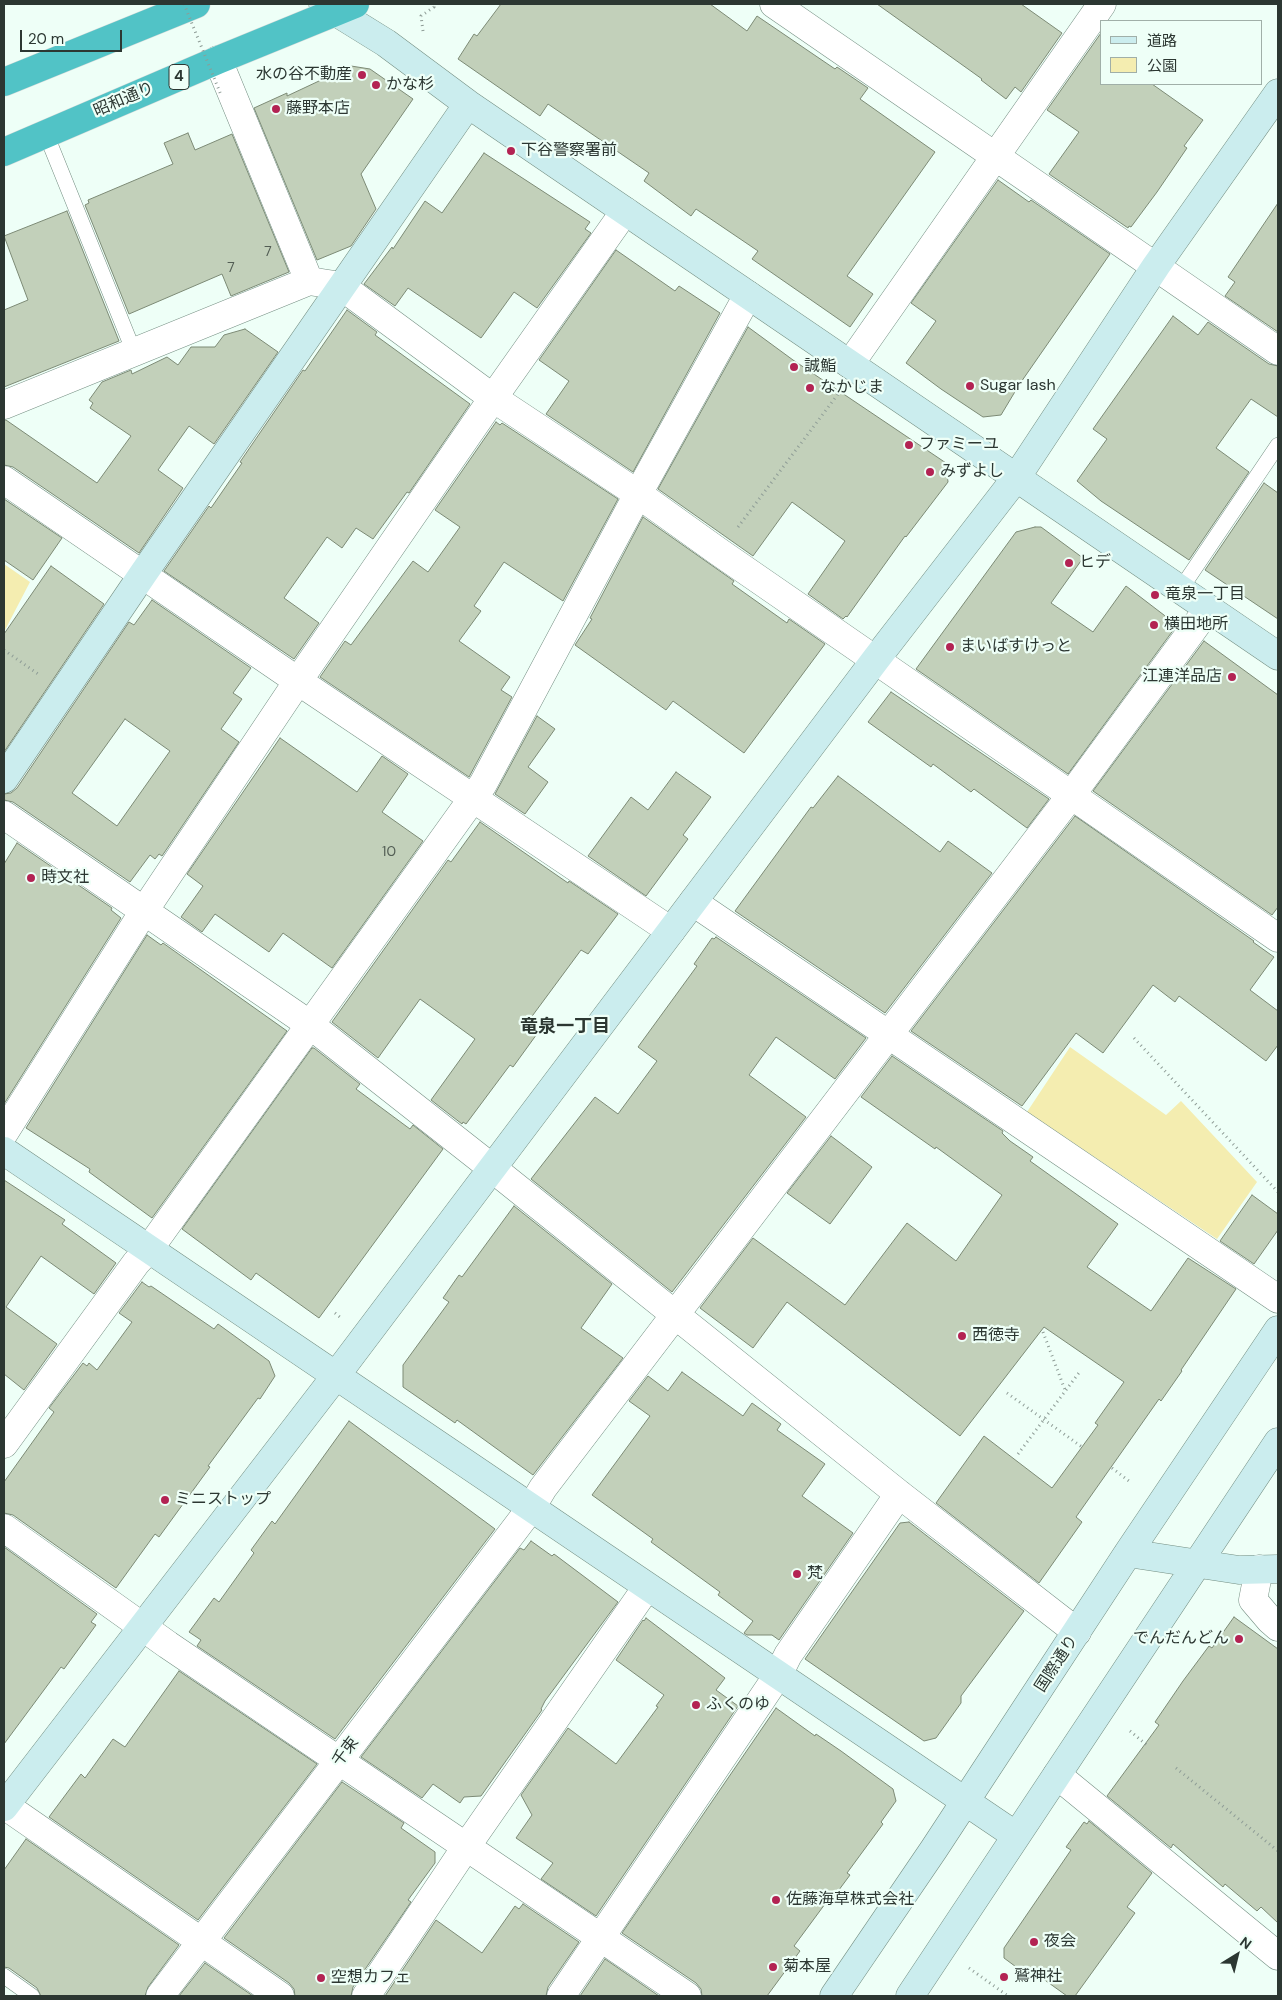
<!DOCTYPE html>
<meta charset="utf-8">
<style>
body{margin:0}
#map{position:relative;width:1282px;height:2000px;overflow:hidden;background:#eefff7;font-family:"DM Sans","Noto Sans JP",sans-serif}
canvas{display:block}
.frame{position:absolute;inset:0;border:5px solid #2c3732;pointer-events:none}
.legend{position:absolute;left:1100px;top:20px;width:162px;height:65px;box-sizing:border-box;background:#eefff7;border:1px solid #a0afa8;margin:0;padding:6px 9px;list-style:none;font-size:15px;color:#2c3732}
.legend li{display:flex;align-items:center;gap:10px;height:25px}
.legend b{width:25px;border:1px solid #a0afa8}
.north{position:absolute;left:1212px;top:1930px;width:50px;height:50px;-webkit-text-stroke:4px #eefff7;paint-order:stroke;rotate:36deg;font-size:14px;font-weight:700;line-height:20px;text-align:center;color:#2c3732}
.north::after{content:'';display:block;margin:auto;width:18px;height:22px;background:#2c3732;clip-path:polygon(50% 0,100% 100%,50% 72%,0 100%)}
.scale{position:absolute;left:20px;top:30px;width:102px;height:22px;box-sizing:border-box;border:2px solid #2c3732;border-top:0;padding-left:6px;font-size:15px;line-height:18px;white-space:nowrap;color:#2c3732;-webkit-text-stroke:4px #eefff7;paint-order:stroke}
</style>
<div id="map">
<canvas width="1282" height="2000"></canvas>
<div class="frame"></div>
<ul class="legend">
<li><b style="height:6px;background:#cbedee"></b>道路</li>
<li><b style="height:14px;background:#f4edb0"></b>公園</li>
</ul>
<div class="north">N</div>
<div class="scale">20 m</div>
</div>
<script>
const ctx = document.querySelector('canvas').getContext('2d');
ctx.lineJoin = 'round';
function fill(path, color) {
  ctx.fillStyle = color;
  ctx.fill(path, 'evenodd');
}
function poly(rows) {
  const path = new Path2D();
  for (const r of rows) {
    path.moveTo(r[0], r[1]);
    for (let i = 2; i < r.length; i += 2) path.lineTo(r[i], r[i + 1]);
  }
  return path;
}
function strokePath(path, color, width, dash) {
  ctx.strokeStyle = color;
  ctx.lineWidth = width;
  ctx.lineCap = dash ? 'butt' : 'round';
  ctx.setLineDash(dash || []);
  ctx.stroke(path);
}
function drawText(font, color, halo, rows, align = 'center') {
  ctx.font = font + ' "DM Sans","Noto Sans JP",sans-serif';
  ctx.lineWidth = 4.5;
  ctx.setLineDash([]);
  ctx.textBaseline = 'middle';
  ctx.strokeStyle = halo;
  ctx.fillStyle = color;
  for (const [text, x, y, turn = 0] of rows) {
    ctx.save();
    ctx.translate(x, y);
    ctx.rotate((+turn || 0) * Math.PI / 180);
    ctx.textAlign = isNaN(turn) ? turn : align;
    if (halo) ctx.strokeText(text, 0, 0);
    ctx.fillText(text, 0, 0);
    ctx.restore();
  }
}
fill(poly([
 [4,564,30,582,4,632],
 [1070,1047,1166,1115,1181,1101,1257,1182,1217,1239,1027,1112]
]), '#f4edb0');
const building = poly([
 [501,4,710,4,747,31,757,16,835,69,837,67,868,88,860,99,935,152,847,276,873,294,850,327,752,259,758,251,696,209,691,216,644,181,649,173,548,104,540,116,458,59,474,34,477,36,501,4],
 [877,4,1021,4,1062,33,1021,92,1015,87,1006,99,981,80,982,79,877,4],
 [1101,33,1101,84,1152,84,1203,120,1184,146,1187,148,1157,192,1131,227,1129,226,1128,228,1049,174,1079,132,1047,110,1101,33],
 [351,66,370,69,413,99,361,174,376,209,351,246,317,260,254,108,287,93,287,96,351,66],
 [188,133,195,150,232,134,289,272,231,296,222,274,129,314,85,205,89,203,88,200,173,164,164,143,188,133],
 [484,153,590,222,585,229,591,233,537,308,514,292,481,338,408,288,395,306,364,284,392,247,393,249,425,201,442,213,484,153],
 [998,180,1029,202,1031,200,1110,254,1019,385,1001,415,983,417,941,389,906,363,936,321,911,303,998,180],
 [1278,203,1278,332,1225,296,1235,282,1228,277,1278,203],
 [67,211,119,341,4,387,4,310,28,300,4,236,67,211],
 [616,250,675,291,679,286,720,313,633,472,546,414,569,381,539,360,616,250],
 [347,310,377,332,375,335,470,404,409,493,407,492,373,539,356,528,342,548,327,537,284,598,319,623,294,659,164,571,209,506,211,508,242,463,240,462,303,370,305,371,347,310],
 [1173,316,1198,335,1208,322,1269,364,1278,366,1278,417,1251,399,1216,448,1249,472,1189,560,1101,501,1077,481,1107,439,1093,429,1173,316],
 [748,327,793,360,946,463,948,482,906,537,905,536,847,617,846,616,843,619,808,594,845,541,792,502,753,556,658,489,748,327],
 [245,329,278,352,214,444,189,426,158,470,183,488,139,553,13,467,4,465,4,420,6,420,97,483,131,436,90,408,93,403,89,400,102,382,131,370,132,374,167,357,178,365,191,347,215,347,224,335,245,329],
 [496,422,500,425,502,423,618,499,563,601,504,562,474,606,481,611,459,641,510,677,501,690,512,697,469,777,320,677,345,641,351,645,413,561,428,572,460,527,435,510,496,422],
 [1264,483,1278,493,1278,619,1205,570,1264,483],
 [4,499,62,538,33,580,4,560,4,499],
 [643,517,734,581,732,584,787,623,789,619,825,644,744,753,673,701,666,710,575,645,592,619,590,618,643,517],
 [1035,527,1041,527,1083,558,1051,603,1093,632,1126,586,1177,625,1068,774,916,669,1016,532,1035,527],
 [51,566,104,604,4,752,4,634,51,566],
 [152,600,251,668,233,693,242,699,221,729,239,742,162,856,159,854,155,859,150,855,130,882,13,802,4,800,4,794,11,793,17,788,129,622,134,625,152,600],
 [125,719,170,751,117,826,72,793,125,719],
 [1204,641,1278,695,1278,907,1272,915,1093,791,1204,641],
 [891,692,1049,799,1027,828,974,789,971,792,933,764,931,767,868,722,891,692],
 [537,716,555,729,528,767,548,782,525,814,495,794,537,716],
 [280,738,357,792,382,756,408,774,382,812,423,841,332,968,283,933,269,952,215,914,202,932,181,917,203,886,187,874,280,738],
 [676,772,711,797,683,835,688,839,646,896,588,856,631,797,648,810,676,772],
 [838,776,940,852,948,841,992,873,885,1013,735,911,811,807,813,808,838,776],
 [1075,816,1254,941,1253,942,1274,957,1250,990,1278,1011,1278,1045,1266,1061,1179,996,1175,1002,1153,985,1103,1053,1076,1033,1022,1106,911,1031,1075,816],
 [480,822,568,883,569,881,618,914,588,954,581,950,530,1019,542,1027,513,1067,510,1065,466,1124,463,1122,462,1124,431,1100,475,1039,420,999,378,1058,332,1022,448,860,451,862,480,822],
 [17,843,112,908,111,910,121,918,4,1104,4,864,17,843],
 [147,935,161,945,163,943,287,1031,152,1218,89,1172,90,1169,26,1128,147,935],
 [716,937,866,1038,835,1079,776,1037,749,1075,806,1117,672,1292,531,1179,595,1097,618,1114,657,1061,638,1047,697,966,694,964,712,938,714,939,716,937],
 [312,1048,314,1048,360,1084,356,1089,410,1129,413,1125,443,1149,319,1318,256,1273,251,1280,182,1229,312,1048],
 [892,1056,1003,1131,1002,1133,1010,1141,1033,1157,1030,1161,1118,1224,1087,1267,1151,1311,1188,1258,1236,1289,1181,1370,1182,1371,1161,1401,1159,1399,1076,1517,1082,1522,1039,1583,936,1503,984,1436,1052,1488,1098,1425,1095,1423,1124,1382,1044,1327,960,1436,787,1302,753,1348,700,1308,753,1238,845,1305,907,1223,956,1261,1002,1195,936,1147,935,1149,861,1097,892,1056],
 [831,1136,872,1167,830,1224,787,1193,831,1136],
 [4,1180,65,1220,62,1224,116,1263,94,1294,41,1256,6,1307,57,1344,24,1390,4,1374,4,1180],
 [1252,1195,1278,1214,1278,1230,1254,1264,1220,1241,1252,1195],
 [514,1206,612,1284,581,1328,623,1358,533,1475,457,1420,455,1423,403,1387,403,1365,449,1302,443,1298,459,1275,462,1277,514,1206],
 [142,1282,149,1287,151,1286,214,1329,218,1324,269,1361,275,1376,260,1399,258,1398,208,1466,210,1467,159,1537,155,1534,116,1588,13,1515,4,1513,4,1482,54,1412,49,1408,83,1363,87,1366,89,1363,97,1370,132,1322,119,1313,142,1282],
 [682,1372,743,1416,752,1403,781,1424,777,1430,825,1464,802,1496,853,1533,779,1640,772,1635,747,1635,744,1633,753,1621,718,1595,720,1592,651,1542,653,1539,592,1495,650,1416,629,1401,648,1376,668,1391,682,1372],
 [349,1421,495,1529,335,1739,197,1646,201,1640,189,1632,214,1598,219,1602,254,1553,251,1550,272,1521,275,1524,349,1421],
 [909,1522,1024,1611,961,1696,961,1703,936,1738,924,1741,805,1659,900,1523,909,1522],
 [531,1541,552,1556,554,1554,618,1602,545,1701,541,1709,542,1710,481,1796,464,1797,460,1803,433,1784,422,1798,361,1757,520,1548,524,1550,531,1541],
 [4,1547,97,1614,91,1622,96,1625,64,1669,61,1667,4,1744,4,1547],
 [1234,1617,1278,1649,1278,1923,1261,1907,1257,1911,1225,1884,1223,1887,1173,1844,1171,1848,1107,1796,1159,1725,1155,1722,1183,1681,1209,1646,1212,1648,1234,1617],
 [646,1618,725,1678,716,1690,738,1706,596,1916,541,1879,553,1863,516,1838,532,1815,521,1795,568,1728,616,1764,658,1707,656,1706,664,1695,616,1660,643,1620,644,1621,646,1618],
 [179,1671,317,1764,198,1920,49,1817,81,1774,85,1778,113,1739,125,1747,179,1671],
 [776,1708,815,1736,816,1734,841,1751,893,1789,896,1801,881,1822,883,1824,847,1873,850,1875,827,1906,825,1904,794,1946,800,1951,767,1996,702,1996,701,1989,696,1983,622,1933,776,1708],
 [342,1782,404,1823,401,1828,435,1852,435,1863,408,1900,411,1902,353,1987,351,1996,295,1996,294,1989,289,1983,224,1938,342,1782],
 [1089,1821,1152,1873,1127,1907,1135,1913,1075,1996,1067,1996,1035,1973,1031,1978,1004,1958,1004,1948,1071,1850,1066,1847,1084,1822,1087,1824,1089,1821],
 [26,1839,179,1945,148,1987,145,1996,41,1996,37,1988,9,1968,4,1967,4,1870,26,1839],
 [523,1904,579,1942,548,1987,546,1996,385,1996,436,1920,482,1953,515,1906,519,1909,523,1904],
 [605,1959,659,1996,580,1996,605,1959],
 [205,1963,253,1996,179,1996,205,1963]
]);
fill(building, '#c2d0ba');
strokePath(building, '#7c8a75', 1);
const lane = poly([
 [46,134,134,352],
 [1180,590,1278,445],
 [4,1976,32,1996]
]);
const street = poly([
 [774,4,1278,351],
 [218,60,309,281],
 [850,364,1102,4],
 [4,405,309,281,341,286,493,398,638,494,719,552,1278,938],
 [4,480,298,681,671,931],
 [4,815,309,1024,492,1168,899,1494,1077,1632],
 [693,902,1278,1299],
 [4,1133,144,911,298,681,493,398,625,211],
 [4,1444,136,1263,149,1249,483,784,638,494,748,295],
 [4,1528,168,1645,687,1996],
 [1259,1569,1253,1600,1270,1620,1278,1627],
 [1057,1775,1278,1956],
 [4,1805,280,1996],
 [160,1996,531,1508,543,1488,1072,794,1208,609],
 [366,1996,466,1847,647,1587],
 [561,1996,778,1675,788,1655,899,1494]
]);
const secondary = poly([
 [323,4,386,43,468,104,1278,656],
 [4,779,143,574,468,104],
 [4,1151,1015,1835],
 [1128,1553,1239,1570,1278,1569],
 [4,1807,328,1386,876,659,1016,478,1156,266,1278,93],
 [834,1996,934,1849,1128,1553,1278,1330],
 [910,1996,1278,1442]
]);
const highway = poly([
 [4,82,196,4],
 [4,152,218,60,355,4]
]);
strokePath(lane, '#758f83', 16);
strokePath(street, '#758f83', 29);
strokePath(secondary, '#758f83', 29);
strokePath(highway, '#d9dbda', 29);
strokePath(poly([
 [423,31,421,16,434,7,432,4],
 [266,77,276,73,278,77],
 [738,527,838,394],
 [4,650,38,674],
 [1134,1038,1278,1192],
 [335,1313,341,1318],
 [1043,1332,1065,1390],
 [1007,1393,1082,1447],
 [1018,1454,1081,1370],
 [1112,1468,1129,1481],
 [1130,1731,1148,1746],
 [1176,1768,1278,1851],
 [969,1968,1008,1996]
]), '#8e9c96', 3, [1, 4]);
strokePath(lane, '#fff', 15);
strokePath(street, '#fff', 28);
strokePath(secondary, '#cbedee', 28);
strokePath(highway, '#51c3c6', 28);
strokePath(poly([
 [184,4,221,95]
]), '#8e9c96', 3, [1, 4]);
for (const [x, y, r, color] of [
 [362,75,5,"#b32353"],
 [376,85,5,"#b32353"],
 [276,109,5,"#b32353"],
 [511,151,5,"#b32353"],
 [794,367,5,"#b32353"],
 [970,386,5,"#b32353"],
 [810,388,5,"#b32353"],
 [909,445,5,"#b32353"],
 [930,472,5,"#b32353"],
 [1069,563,5,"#b32353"],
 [1155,595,5,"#b32353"],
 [1154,625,5,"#b32353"],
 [950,647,5,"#b32353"],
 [1232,677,5,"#b32353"],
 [31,878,5,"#b32353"],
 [962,1336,5,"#b32353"],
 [165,1500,5,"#b32353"],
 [797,1574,5,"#b32353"],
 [1239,1639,5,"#b32353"],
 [696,1705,5,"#b32353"],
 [776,1900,5,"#b32353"],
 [1034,1942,5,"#b32353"],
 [773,1967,5,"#b32353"],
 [1004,1977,5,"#b32353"],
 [321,1978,5,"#b32353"]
]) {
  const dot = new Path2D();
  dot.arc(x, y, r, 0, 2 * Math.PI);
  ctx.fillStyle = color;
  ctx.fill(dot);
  strokePath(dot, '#eefff7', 2);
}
drawText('14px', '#525d54', null, [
 ["7",268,252],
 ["7",231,268],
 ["10",389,852]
]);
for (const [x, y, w] of [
 [179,77,20]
]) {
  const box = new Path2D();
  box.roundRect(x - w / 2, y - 12.5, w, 25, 4);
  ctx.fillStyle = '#eefff7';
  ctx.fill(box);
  strokePath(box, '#2c3732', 1);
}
drawText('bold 15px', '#2c3732', null, [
 ["4",179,77]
]);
drawText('16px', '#2c3732', '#eefff7', [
 ["水の谷不動産",352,75,"right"],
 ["かな杉",386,85],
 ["藤野本店",286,109],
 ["下谷警察署前",521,151],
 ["誠鮨",804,367],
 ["Sugar lash",980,386],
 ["なかじま",820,388],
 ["ファミーユ",919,445],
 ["みずよし",940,472],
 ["ヒデ",1079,563],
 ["竜泉一丁目",1165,595],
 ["横田地所",1164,625],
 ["まいばすけっと",960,647],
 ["江連洋品店",1222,677,"right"],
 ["時文社",41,878],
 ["西徳寺",972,1336],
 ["ミニストップ",175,1500],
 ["梵",807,1574],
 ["でんだんどん",1229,1639,"right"],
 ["ふくのゆ",706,1705],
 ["佐藤海草株式会社",786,1900],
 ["夜会",1044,1942],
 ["菊本屋",783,1967],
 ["鷲神社",1014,1977],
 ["空想カフェ",331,1978]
], 'left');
drawText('16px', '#2c3732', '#eefff7', [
 ["昭和通り",124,100,-23],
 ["国際通り",1057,1664,-57],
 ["千束",346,1752,-53]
]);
drawText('bold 18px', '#2c3732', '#eefff7', [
 ["竜泉一丁目",565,1027]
]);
</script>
